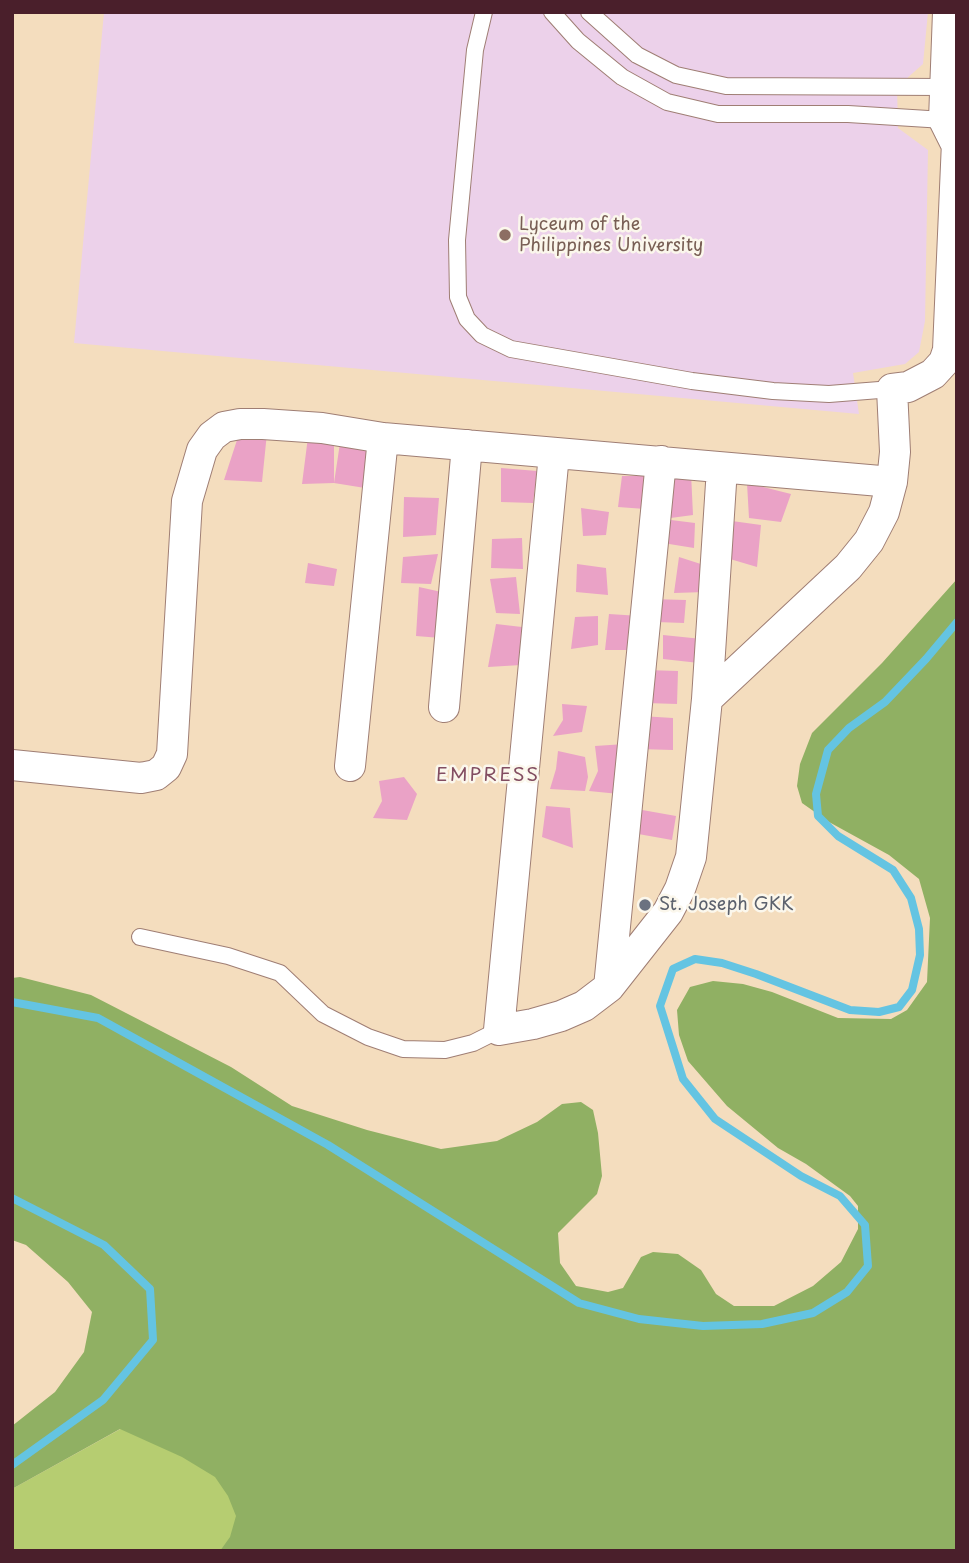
<!DOCTYPE html>
<style>
body{margin:0}
#map{position:relative;width:969px;height:1563px;overflow:hidden;background:#f4ddbe;font-family:"Playpen Sans",sans-serif}
canvas{display:block}
.frame{position:absolute;inset:0;border:14px solid #4a1f2b;pointer-events:none}
</style>
<div id="map">
<canvas width="969" height="1563"></canvas>
<div class="frame"></div>
</div>
<script>
const ctx = document.querySelector('canvas').getContext('2d');
ctx.lineJoin = 'round';
function fill(path, color) {
  ctx.fillStyle = color;
  ctx.fill(path, 'evenodd');
}
function poly(rows) {
  const path = new Path2D();
  for (const r of rows) {
    path.moveTo(r[0], r[1]);
    for (let i = 2; i < r.length; i += 2) path.lineTo(r[i], r[i + 1]);
  }
  return path;
}
function strokePath(path, color, width, dash) {
  ctx.strokeStyle = color;
  ctx.lineWidth = width;
  ctx.lineCap = dash ? 'butt' : 'round';
  ctx.setLineDash(dash || []);
  ctx.stroke(path);
}
function drawText(font, color, halo, rows, align = 'center') {
  ctx.font = font + ' "Playpen Sans",sans-serif';
  ctx.lineWidth = 5;
  ctx.setLineDash([]);
  ctx.textBaseline = 'middle';
  ctx.strokeStyle = halo;
  ctx.fillStyle = color;
  for (const [text, x, y, turn = 0] of rows) {
    ctx.save();
    ctx.translate(x, y);
    ctx.rotate((+turn || 0) * Math.PI / 180);
    ctx.textAlign = isNaN(turn) ? turn : align;
    if (halo) ctx.strokeText(text, 0, 0);
    ctx.fillText(text, 0, 0);
    ctx.restore();
  }
}
fill(poly([
 [104,12,928,12,923,64,897,87,898,128,928,150,925,321,919,352,905,364,853,373,859,414,74,343]
]), '#ecd1ea');
fill(poly([
 [171,1401,860,1551,12,1551,12,1489]
]), '#b6cd71');
fill(poly([
 [957,579,957,1551,220,1551,230,1537,236,1516,228,1496,215,1477,182,1457,120,1429,12,1489,12,1426,55,1392,84,1352,92,1312,68,1282,26,1245,12,1240,12,978,20,977,91,995,231,1067,292,1106,367,1130,441,1149,497,1141,537,1122,562,1104,581,1102,593,1110,598,1133,602,1176,597,1194,558,1233,560,1263,576,1286,608,1292,623,1288,641,1257,653,1252,678,1254,701,1270,716,1294,734,1306,774,1306,813,1286,841,1262,858,1229,858,1206,850,1196,806,1164,778,1148,727,1106,688,1061,679,1035,677,1010,690,987,713,981,743,984,772,992,838,1018,891,1019,907,1010,927,982,930,918,919,879,889,855,829,822,802,803,797,786,800,764,812,733,882,663]
]), '#90b063');
strokePath(poly([
 [12,1002,98,1018,328,1145,579,1303,639,1319,703,1326,762,1324,813,1313,847,1292,868,1266,865,1225,840,1196,801,1176,715,1119,683,1079,660,1006,673,969,695,959,722,963,756,974,850,1010,879,1012,899,1007,912,990,920,955,919,929,911,898,893,870,838,836,818,816,816,794,828,750,849,728,885,702,926,659,957,622],
 [12,1198,104,1245,150,1289,153,1340,103,1400,12,1465]
]), '#64c4e2', 8);
fill(poly([
 [267,433,262,482,224,480,237,440],
 [308,437,334,438,334,483,340,443,371,447,365,488,334,483,302,484],
 [501,468,537,471,533,503,501,502],
 [663,473,691,473,693,515,663,519],
 [622,476,645,476,645,509,618,507],
 [747,483,791,494,781,522,749,518],
 [404,497,439,498,436,535,403,537],
 [581,508,609,512,606,535,583,536],
 [663,519,695,523,694,548,663,543],
 [732,521,761,525,757,567,730,559],
 [522,538,523,569,491,568,492,539],
 [438,554,431,584,401,583,403,557],
 [679,557,707,566,705,592,674,593],
 [308,563,337,569,334,586,305,583],
 [577,564,606,568,608,595,576,592],
 [516,577,520,614,496,613,490,579],
 [419,587,446,593,441,638,416,636],
 [651,599,686,600,684,623,656,622],
 [609,614,640,616,632,650,605,650],
 [598,616,598,645,571,649,575,617],
 [496,624,522,627,521,665,488,667],
 [663,635,702,639,699,663,663,659],
 [646,670,678,671,677,704,646,703],
 [562,704,587,706,582,732,553,736,563,720],
 [641,716,673,718,673,750,638,749],
 [625,744,619,794,589,791,598,771,595,746],
 [558,751,585,757,588,777,585,791,550,789,556,769],
 [404,777,417,794,407,820,373,818,382,801,379,781],
 [546,806,570,808,573,848,542,837],
 [631,808,676,816,672,840,627,832]
]), '#eaa2c6');
const service = poly([
 [484,12,475,50,457,240,458,297,467,319,482,335,511,349,692,381,773,391,829,394,892,389],
 [552,12,578,41,622,77,667,102,718,114,848,114,944,120],
 [589,12,637,55,676,75,726,86,945,87],
 [140,937,228,956,280,973,323,1014,368,1037,403,1049,445,1050,473,1043,499,1030]
]);
const minor = poly([
 [948,12,944,120,956,144],
 [554,454,499,1030,533,1024,561,1016,584,1006,609,987,668,912,680,889,691,857,707,699,722,468],
 [707,699,848,567,869,541,884,512,892,482,895,452,892,389,908,387,933,374,944,362,948,350,957,142],
 [444,707,467,445],
 [12,765,141,778,156,775,166,767,172,754,187,501,202,450,212,436,224,427,240,424,263,424,322,428,383,438,892,482],
 [350,766,383,438],
 [609,987,661,461]
]);
strokePath(service, '#9f7e74', 18);
strokePath(minor, '#9f7e74', 32);
strokePath(service, '#fff', 16);
strokePath(minor, '#fff', 30);
for (const [x, y, r, color] of [
 [505,235,7,"#8d6e63"],
 [645,905,7,"#6b7280"]
]) {
  const dot = new Path2D();
  dot.arc(x, y, r, 0, 2 * Math.PI);
  ctx.fillStyle = color;
  ctx.fill(dot);
  strokePath(dot, '#fbf7ec', 2.5);
}
drawText('18px', '#785e54', '#fbf7ec', [
 ["Lyceum of the",519,225],
 ["Philippines University",519,246]
], 'left');
drawText('18px', '#5b616d', '#fbf7ec', [
 ["St. Joseph GKK",659,905]
], 'left');
ctx.letterSpacing = '2px';
drawText('19px', '#824d61', '#fbf7ec', [
 ["EMPRESS",488,776]
]);
ctx.letterSpacing = '0px';
</script>
